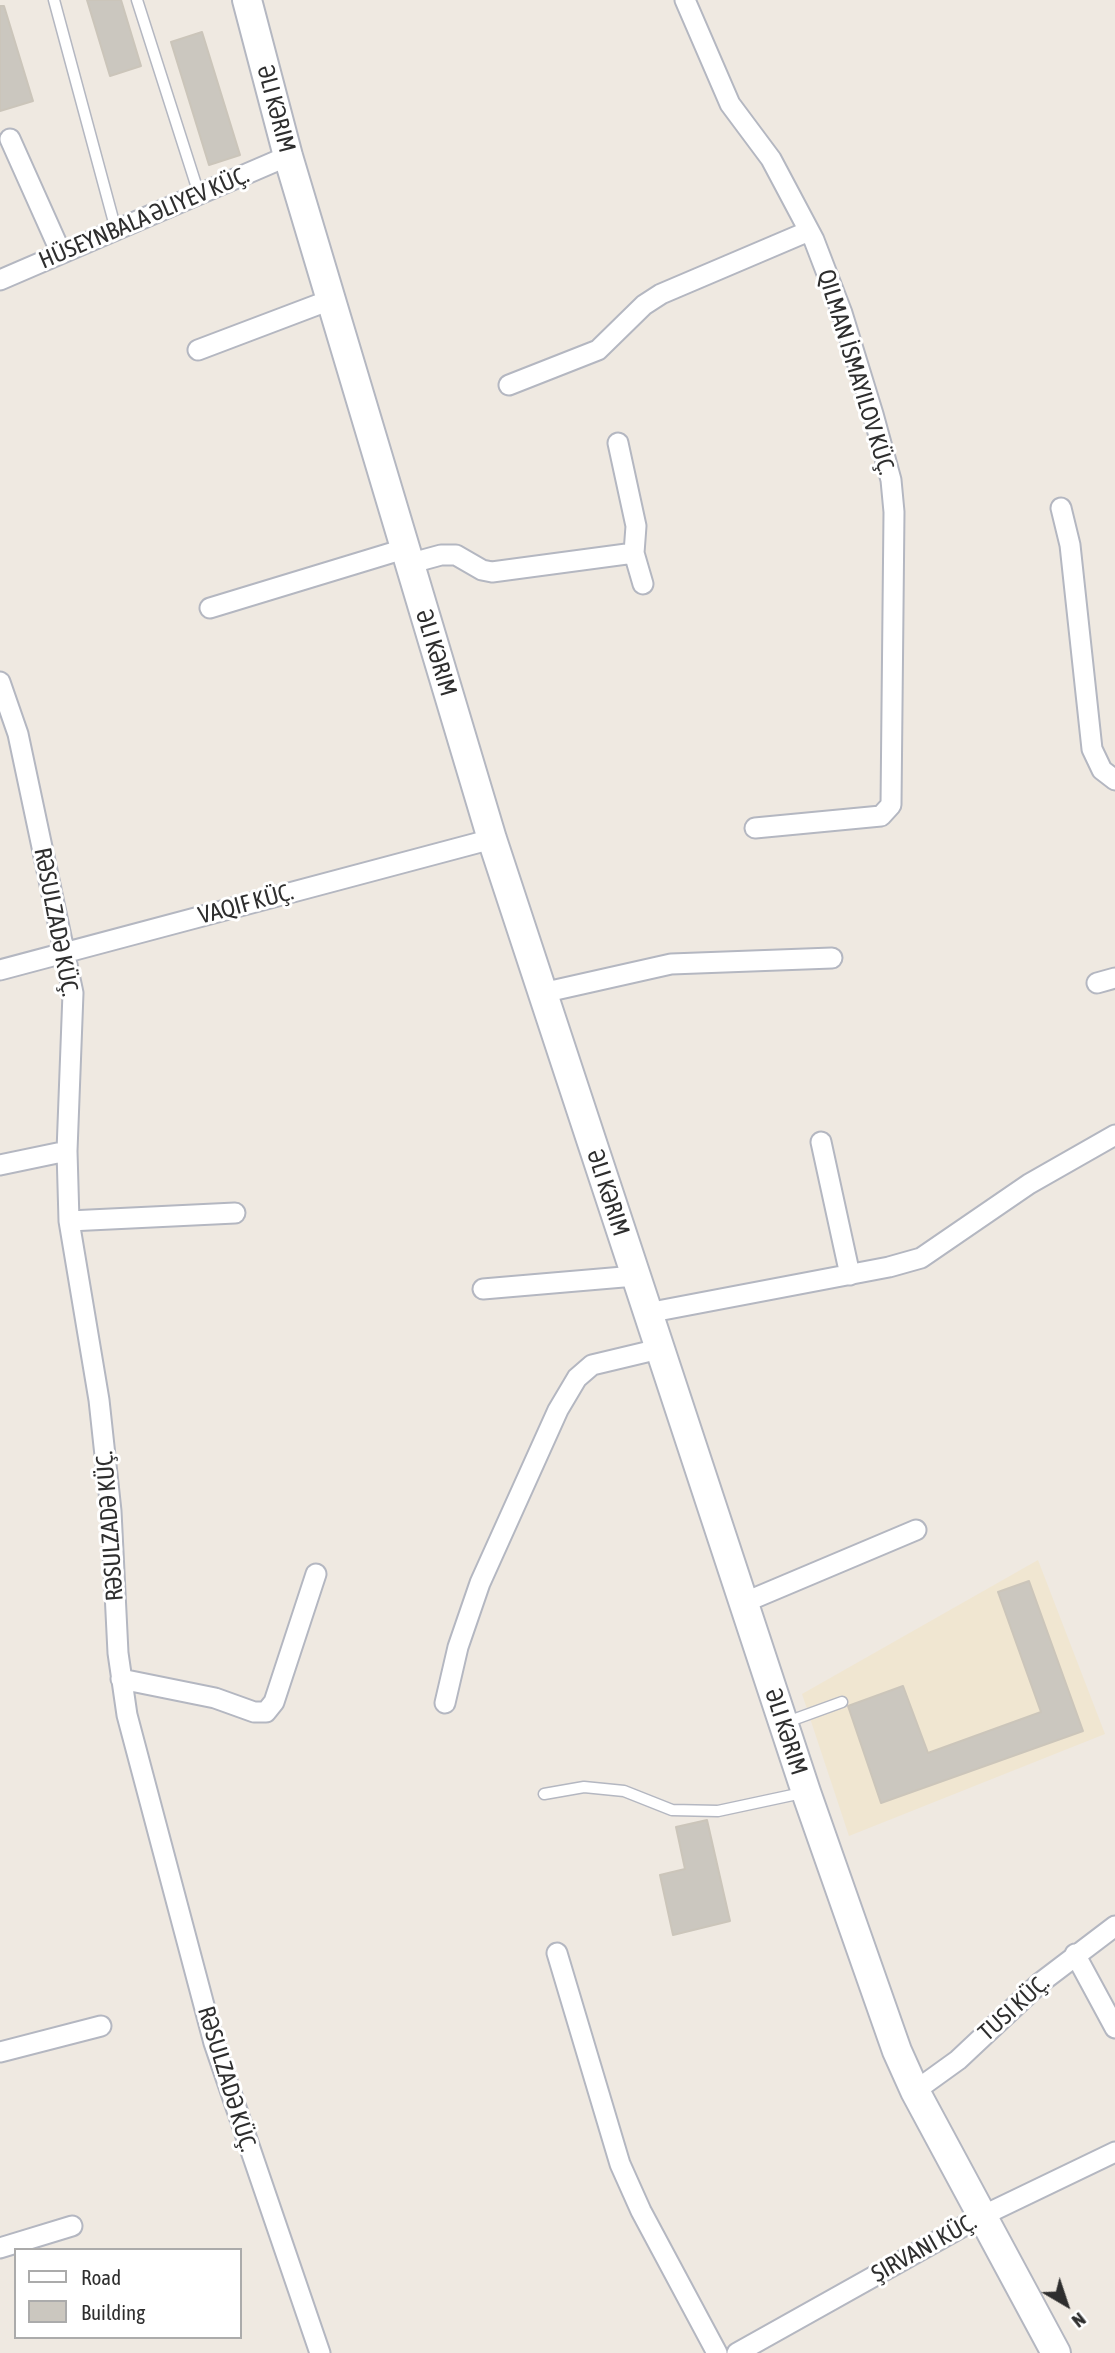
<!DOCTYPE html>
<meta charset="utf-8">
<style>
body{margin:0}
#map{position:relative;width:1115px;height:2353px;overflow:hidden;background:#efe9e1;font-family:"Asap Condensed",sans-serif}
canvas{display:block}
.legend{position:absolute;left:14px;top:2248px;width:228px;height:91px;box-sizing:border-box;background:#fff;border:2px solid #ababab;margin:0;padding:9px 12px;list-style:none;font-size:21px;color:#2e2e2e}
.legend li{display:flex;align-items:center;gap:14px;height:35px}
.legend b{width:35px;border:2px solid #ababab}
.north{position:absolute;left:1031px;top:2269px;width:70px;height:70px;-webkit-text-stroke:5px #fff;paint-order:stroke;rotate:141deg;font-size:19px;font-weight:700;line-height:28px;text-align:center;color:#2e2e2e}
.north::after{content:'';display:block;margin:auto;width:24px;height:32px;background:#2e2e2e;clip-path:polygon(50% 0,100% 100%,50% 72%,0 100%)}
</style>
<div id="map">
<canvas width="1115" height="2353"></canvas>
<ul class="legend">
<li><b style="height:9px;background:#fff"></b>Road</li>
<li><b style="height:19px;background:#cbc7bf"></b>Building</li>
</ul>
<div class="north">N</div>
</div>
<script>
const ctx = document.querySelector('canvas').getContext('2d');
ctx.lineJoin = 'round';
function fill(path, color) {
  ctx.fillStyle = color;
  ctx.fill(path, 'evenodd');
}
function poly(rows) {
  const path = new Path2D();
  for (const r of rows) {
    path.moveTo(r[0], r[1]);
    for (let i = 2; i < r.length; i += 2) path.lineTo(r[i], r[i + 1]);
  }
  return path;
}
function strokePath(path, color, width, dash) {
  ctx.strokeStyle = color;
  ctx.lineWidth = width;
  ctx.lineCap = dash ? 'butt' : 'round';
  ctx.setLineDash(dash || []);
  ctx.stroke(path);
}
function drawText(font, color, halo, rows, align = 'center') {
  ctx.font = font + ' "Asap Condensed",sans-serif';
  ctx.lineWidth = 6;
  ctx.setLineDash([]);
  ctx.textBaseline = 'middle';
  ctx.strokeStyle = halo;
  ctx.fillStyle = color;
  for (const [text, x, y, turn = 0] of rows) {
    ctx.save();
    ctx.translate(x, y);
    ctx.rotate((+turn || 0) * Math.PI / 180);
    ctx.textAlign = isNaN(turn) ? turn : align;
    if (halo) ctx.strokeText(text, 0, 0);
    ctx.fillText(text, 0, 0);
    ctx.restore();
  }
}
fill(poly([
 [1038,1560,1105,1734,849,1836,802,1694]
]), '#f0e6d1');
const building = poly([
 [87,0,121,0,141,66,110,76,87,0],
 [0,6,4,6,33,101,0,111,0,6],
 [202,32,240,155,209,165,171,42,202,32],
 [1029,1581,1083,1731,881,1803,848,1706,903,1686,928,1753,1041,1712,998,1592,1029,1581],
 [707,1820,730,1921,673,1935,660,1875,685,1869,676,1827,707,1820]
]);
fill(building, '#cbc7bf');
strokePath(building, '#cbc5ba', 2);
const lane = poly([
 [54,0,116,230],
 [137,0,199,194],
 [787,1722,842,1702],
 [544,1794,584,1787,624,1791,672,1810,718,1811,802,1793]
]);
const street = poly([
 [685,0,730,104,771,159,814,240,842,313,873,414,891,480,894,512,891,805,881,816,755,828],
 [10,139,61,253],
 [0,280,288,156],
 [198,350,330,300],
 [509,385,598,350,644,305,661,294,809,231],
 [618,443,636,526,634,553,643,584],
 [1061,508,1070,545,1092,749,1102,770,1115,780],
 [408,564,441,555,456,555,482,570,492,572,634,553],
 [210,608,404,549],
 [0,682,18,734,73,993,67,1151,69,1221,99,1400,111,1511,118,1653,127,1715,214,2043,320,2353],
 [0,970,492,839],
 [1097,983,1115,978],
 [542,993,671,964,832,958],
 [821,1142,850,1275],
 [0,1165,67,1151],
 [69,1221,235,1213],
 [483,1289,635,1276],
 [647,1313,889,1267,921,1258,1029,1184,1115,1135],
 [743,1603,916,1530],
 [121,1679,215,1698,254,1712,266,1712,274,1702,316,1574],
 [445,1703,458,1647,480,1583,558,1410,577,1378,592,1365,659,1349],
 [557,1953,620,2164,641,2211,717,2353],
 [1075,1954,1115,2028],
 [0,2052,101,2026],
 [915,2091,958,2060,1040,1983,1115,1926],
 [0,2248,72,2226],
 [737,2353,980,2217,1115,2152]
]);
const secondary = poly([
 [247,0,288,156,492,839,806,1792,897,2051,915,2091,1056,2353]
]);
strokePath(lane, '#b4b7c1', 13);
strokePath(street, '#b4b7c1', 23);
strokePath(secondary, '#b4b7c1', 32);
strokePath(lane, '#fff', 10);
strokePath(street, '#fff', 19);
strokePath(secondary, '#fff', 28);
drawText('24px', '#2e2e2e', '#fff', [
 ["ƏLI KƏRIM",276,109,75],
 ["HÜSEYNBALA ƏLIYEV KÜÇ.",144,218,-23],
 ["QILMAN İSMAYILOV KÜÇ.",856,372,73],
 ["ƏLI KƏRIM",436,653,73],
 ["VAQIF KÜÇ.",246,904,-15],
 ["RƏSULZADƏ KÜÇ.",56,922,79],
 ["ƏLI KƏRIM",608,1193,72],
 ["RƏSULZADƏ KÜÇ.",110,1526,-94],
 ["ƏLI KƏRIM",786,1732,72],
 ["TUSI KÜÇ.",1014,2008,-42],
 ["RƏSULZADƏ KÜÇ.",227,2079,73],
 ["ŞIRVANI KÜÇ.",924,2248,-29]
]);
</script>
